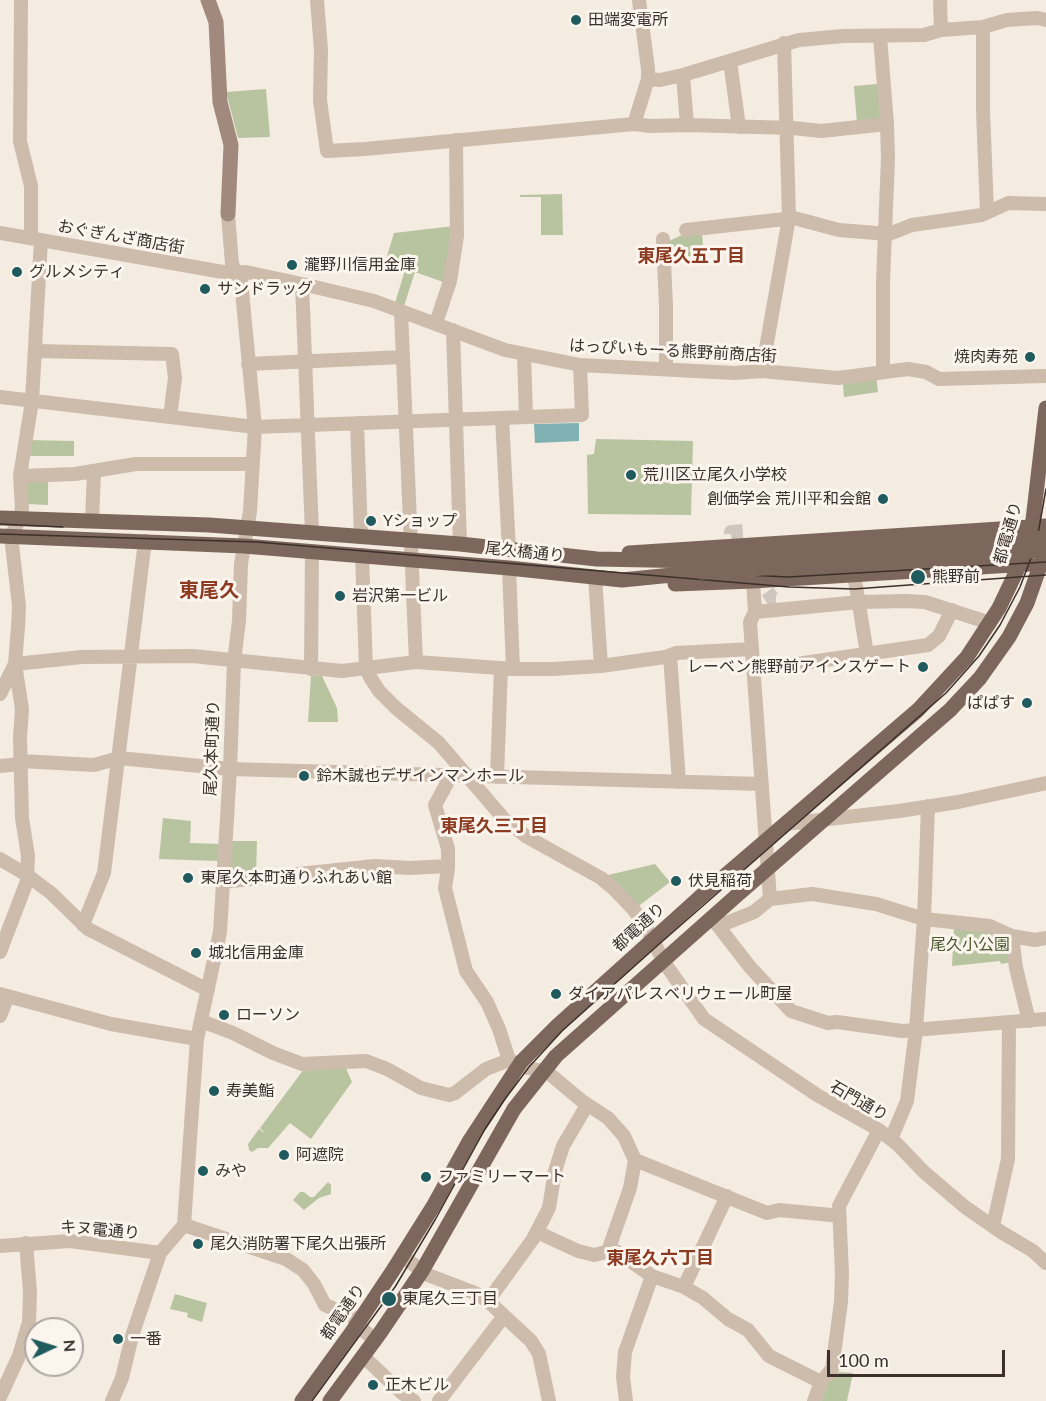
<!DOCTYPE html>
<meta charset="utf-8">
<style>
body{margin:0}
#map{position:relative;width:1046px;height:1401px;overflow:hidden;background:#f4ebe1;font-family:Lato,sans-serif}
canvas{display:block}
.north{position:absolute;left:24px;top:1317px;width:60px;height:60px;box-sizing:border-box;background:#fbf5ee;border:2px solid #aea6a0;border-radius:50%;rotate:86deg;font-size:16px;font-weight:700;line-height:24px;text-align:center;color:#3b302b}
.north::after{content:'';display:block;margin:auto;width:21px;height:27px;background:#1f5a5e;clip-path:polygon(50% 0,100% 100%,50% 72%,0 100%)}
.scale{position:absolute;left:827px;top:1350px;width:178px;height:27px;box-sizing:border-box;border:3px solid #3b302b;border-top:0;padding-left:8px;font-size:18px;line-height:21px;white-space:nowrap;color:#3b302b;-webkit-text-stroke:4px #fbf5ee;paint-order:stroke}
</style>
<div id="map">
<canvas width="1046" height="1401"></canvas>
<div class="north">N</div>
<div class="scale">100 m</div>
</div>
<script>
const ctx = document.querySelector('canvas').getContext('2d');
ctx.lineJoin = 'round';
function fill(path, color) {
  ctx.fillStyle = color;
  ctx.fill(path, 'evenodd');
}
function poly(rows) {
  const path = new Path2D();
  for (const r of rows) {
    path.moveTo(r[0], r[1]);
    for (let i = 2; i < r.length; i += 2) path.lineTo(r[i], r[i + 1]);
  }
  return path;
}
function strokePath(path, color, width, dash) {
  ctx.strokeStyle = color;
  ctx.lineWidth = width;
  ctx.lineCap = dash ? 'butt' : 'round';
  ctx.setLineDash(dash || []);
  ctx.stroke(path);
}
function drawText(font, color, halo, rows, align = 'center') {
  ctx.font = font + ' Lato,"Noto Sans JP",sans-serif';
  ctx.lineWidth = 6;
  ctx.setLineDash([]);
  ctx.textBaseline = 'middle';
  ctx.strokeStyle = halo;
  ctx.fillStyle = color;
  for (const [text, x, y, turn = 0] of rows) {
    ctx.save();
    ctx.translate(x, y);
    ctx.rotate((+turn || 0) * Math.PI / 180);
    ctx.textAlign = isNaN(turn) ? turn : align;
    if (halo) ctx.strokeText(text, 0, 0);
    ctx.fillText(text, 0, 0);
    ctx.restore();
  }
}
fill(poly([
 [877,84,882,89,885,120,857,124,854,86],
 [266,89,270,137,238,138,226,92],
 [562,194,563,235,541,235,541,197,520,197,520,195],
 [454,226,446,283,415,272,404,306,395,303,405,270,385,263,394,233],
 [702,233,704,256,688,256,688,247,669,247,669,241,684,234],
 [876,375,878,392,844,397,843,383],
 [596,439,693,441,691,515,588,514,587,455,594,454],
 [27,440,74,441,74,456,24,456],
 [26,478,48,478,48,505,26,504],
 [311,675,322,676,337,708,338,722,308,722],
 [163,818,191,821,190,843,219,844,219,861,159,859],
 [229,841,257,841,256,875,228,876],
 [655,864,670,882,636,908,608,875],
 [954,926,985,930,1008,938,1013,962,1001,964,1000,961,952,966],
 [345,1066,352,1082,311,1139,290,1123,268,1148,258,1148,252,1152,249,1150,248,1144,259,1129,266,1134,260,1128,304,1069],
 [328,1182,331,1185,331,1194,319,1198,304,1210,293,1200,300,1192,304,1192,310,1197,314,1197],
 [175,1294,207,1303,202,1322,187,1317,188,1313,170,1309],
 [839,1372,853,1373,847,1401,821,1401,829,1381]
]), '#b8c4a0');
fill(poly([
 [579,423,579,441,535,443,534,424]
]), '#7fb0b2');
strokePath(poly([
 [742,552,731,535,731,532,747,531],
 [756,574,772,598,776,598]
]), '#cfc6bd', 14, [14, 7]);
strokePath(poly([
 [21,0,20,141,31,186,31,238],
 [317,0,321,50,320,100,327,151,365,149,634,124,648,79,648,69,639,0],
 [940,0,941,30],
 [983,27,983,111,987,212],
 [880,36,887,124,888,158,883,282,883,371],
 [730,61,739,127],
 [683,75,687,125],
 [648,79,660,80,683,75,799,40,843,36,924,35,941,30,983,27,1007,20,1037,18,1046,20],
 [634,124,650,126,687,125,793,128,821,131,887,124],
 [686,230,794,218,839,230,889,234,912,225,982,215,1008,203,1046,204],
 [0,233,223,272,237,273,246,272,302,284,374,301,505,350,580,365,734,373,762,371,838,378,908,369,926,372,939,379,1046,376],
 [663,239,666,306,666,368],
 [302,284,312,533],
 [401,312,416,662],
 [436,323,450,281,457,236,456,140],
 [453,330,460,544],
 [36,351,172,354,175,378,170,417],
 [524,354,526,417],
 [248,364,403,357],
 [762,371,789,218,784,43],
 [0,397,255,427,582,415,580,365],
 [502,418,509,550],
 [357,423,361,536],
 [20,476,75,474,136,464,253,464],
 [92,521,94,471],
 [362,555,366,668,370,677,379,691,396,708,439,743,504,819,527,837,601,878,613,888,634,910,646,927,664,962,704,1019,817,1095,879,1130,897,1144,924,1172,965,1207,1001,1232,1033,1251,1046,1263],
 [509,568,513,669],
 [854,574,867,654],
 [595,577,601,666],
 [753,581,755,612,750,622,770,899],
 [755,612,859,602,906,601,925,602,990,623],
 [670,655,679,782],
 [15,664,82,657,192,656,342,671,416,662,513,669,553,669,601,666,665,657,676,653,752,649],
 [15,664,22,709,20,737,22,818,28,856,27,875],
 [311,669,312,551],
 [755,670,928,645,939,636,952,610],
 [0,694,15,664,18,627,19,606,11,536,20,518,22,508,20,476,32,401,41,240],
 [21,761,94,765,119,758,230,769,762,784],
 [0,766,21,764],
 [451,776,435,805,448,849,448,868,445,888,466,971,487,1002,499,1029,509,1060],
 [497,777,501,668],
 [785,824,899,811,958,802,1046,783],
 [0,859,27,875,51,893,88,929,208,990],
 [222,882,375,866,410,868,448,866],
 [712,918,750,967,791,1011,828,1023,837,1022,902,1031,1046,1019],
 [83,925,104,873,145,541],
 [719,926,754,912,770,899,812,894,876,904,924,919,990,926,1012,936,1035,940,1046,938],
 [1012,936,1016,968,1029,1021],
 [0,952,29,876],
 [0,994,111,1024,197,1039],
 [0,1016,8,996],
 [201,1021,233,1033,273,1053,302,1064,366,1061,387,1069,421,1088,449,1095,455,1093,486,1069,509,1060,528,1068,543,1071],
 [545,1070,582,1101,608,1118,624,1136,635,1160,767,1213,779,1210,831,1215,839,1214],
 [891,1139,907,1101,916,1030,924,919,928,806],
 [184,1225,197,1039,220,932,230,769,234,662,239,621,241,564,250,511,255,427,241,281,232,264,228,214],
 [184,1225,286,1259,303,1270,314,1284,325,1305,360,1320],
 [993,1226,1008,1159,1009,1022],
 [537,1232,578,1251,594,1255,614,1250,652,1276,684,1287,703,1298,728,1319,748,1330,769,1356,821,1382],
 [0,1246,70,1241,160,1253],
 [608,1251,630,1188,635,1160],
 [402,1256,428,1275,475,1293,488,1301,531,1341,539,1354,549,1401],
 [684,1287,727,1196],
 [488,1301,533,1239,549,1208,555,1171,563,1146,587,1105],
 [357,1325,375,1340],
 [363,1356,402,1393,414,1401],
 [0,1397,19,1356,29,1322,30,1292,26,1243],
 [112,1401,122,1378,132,1336,160,1253,184,1225],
 [439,1401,504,1316],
 [626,1401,623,1377,625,1352,652,1276],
 [814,1401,821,1382,832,1369,841,1302,842,1273,839,1206,879,1130]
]), '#cdbbac', 14);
strokePath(poly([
 [208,0,216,22,220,102,231,145,228,214]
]), '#a18a7d', 15);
strokePath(poly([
 [0,518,209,525,460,544,597,559,700,561],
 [0,536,244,546,509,568,622,580,702,572],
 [629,553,1046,526],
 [675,584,753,581,1029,564],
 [302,1401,352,1332,392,1272,434,1205,470,1140,521,1062,557,1026,699,898,918,710,967,657,999,608,1020,564,1033,520,1046,408],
 [330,1401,380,1333,422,1271,514,1109,556,1056,735,897,950,710,980,678,1009,637,1027,603,1046,549]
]), '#7d675c', 15);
strokePath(poly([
 [0,524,63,527],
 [0,534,257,542,789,587,854,589,1046,575],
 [748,575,788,577,1046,562],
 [312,1401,395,1287,435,1220,485,1129,505,1099,529,1067,562,1031,657,946,946,693,979,656,1000,625,1020,587,1036,545,1046,489]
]), '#3b302b', 1.5);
strokePath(poly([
 [700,561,1046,538],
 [702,572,1046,550]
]), '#7d675c', 15);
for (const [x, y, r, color] of [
 [576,20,6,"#1f5a5e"],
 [292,265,6,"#1f5a5e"],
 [17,272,6,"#1f5a5e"],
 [205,289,6,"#1f5a5e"],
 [1030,357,6,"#1f5a5e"],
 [631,475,6,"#1f5a5e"],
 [883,499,6,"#1f5a5e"],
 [371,521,6,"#1f5a5e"],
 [918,577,8,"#1f5a5e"],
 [340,596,6,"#1f5a5e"],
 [923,667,6,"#1f5a5e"],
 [1027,703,6,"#1f5a5e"],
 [304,776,6,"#1f5a5e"],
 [188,878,6,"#1f5a5e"],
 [676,881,6,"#1f5a5e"],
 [196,953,6,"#1f5a5e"],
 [556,994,6,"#1f5a5e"],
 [224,1015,6,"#1f5a5e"],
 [214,1091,6,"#1f5a5e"],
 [284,1155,6,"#1f5a5e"],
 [203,1171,6,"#1f5a5e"],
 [426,1177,6,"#1f5a5e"],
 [198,1244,6,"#1f5a5e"],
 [389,1299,8,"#1f5a5e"],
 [118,1339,6,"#1f5a5e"],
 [373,1385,6,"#1f5a5e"]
]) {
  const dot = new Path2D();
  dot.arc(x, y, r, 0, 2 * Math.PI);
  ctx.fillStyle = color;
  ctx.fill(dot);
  strokePath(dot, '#fbf5ee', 2);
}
drawText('16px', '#3b302b', '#fbf5ee', [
 ["田端変電所",588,20],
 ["瀧野川信用金庫",304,265],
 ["グルメシティ",29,272],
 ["サンドラッグ",217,289],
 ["焼肉寿苑",1018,357,"right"],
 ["荒川区立尾久小学校",643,475],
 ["創価学会 荒川平和会館",871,499,"right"],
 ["Yショップ",383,521],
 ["熊野前",932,577],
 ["岩沢第一ビル",352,596],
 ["レーベン熊野前アインスゲート",911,667,"right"],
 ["ぱぱす",1015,703,"right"],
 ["鈴木誠也デザインマンホール",316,776],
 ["東尾久本町通りふれあい館",200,878],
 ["伏見稲荷",688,881],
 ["城北信用金庫",208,953],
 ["ダイアパレスベリウェール町屋",568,994],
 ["ローソン",236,1015],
 ["寿美鮨",226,1091],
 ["阿遮院",296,1155],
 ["みや",215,1171],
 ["ファミリーマート",438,1177],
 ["尾久消防署下尾久出張所",210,1244],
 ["東尾久三丁目",402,1299],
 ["一番",130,1339],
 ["正木ビル",385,1385]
], 'left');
drawText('16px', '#3b302b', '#fbf5ee', [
 ["おぐぎんざ商店街",121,237,10],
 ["はっぴいもーる熊野前商店街",673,351,3],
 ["都電通り",1008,533,-74],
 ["尾久橋通り",525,552,6],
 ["尾久本町通り",212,748,-88],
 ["都電通り",639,927,-42],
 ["石門通り",859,1101,30],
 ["キヌ電通り",100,1230,5],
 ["都電通り",343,1312,-55]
]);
drawText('16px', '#4a5a2e', '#fbf5ee', [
 ["尾久小公園",970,945]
]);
drawText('bold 18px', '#8c3b22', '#fbf5ee', [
 ["東尾久五丁目",691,256],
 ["東尾久三丁目",494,826],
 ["東尾久六丁目",660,1258]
]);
drawText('bold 20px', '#8c3b22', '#fbf5ee', [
 ["東尾久",209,591]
]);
</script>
